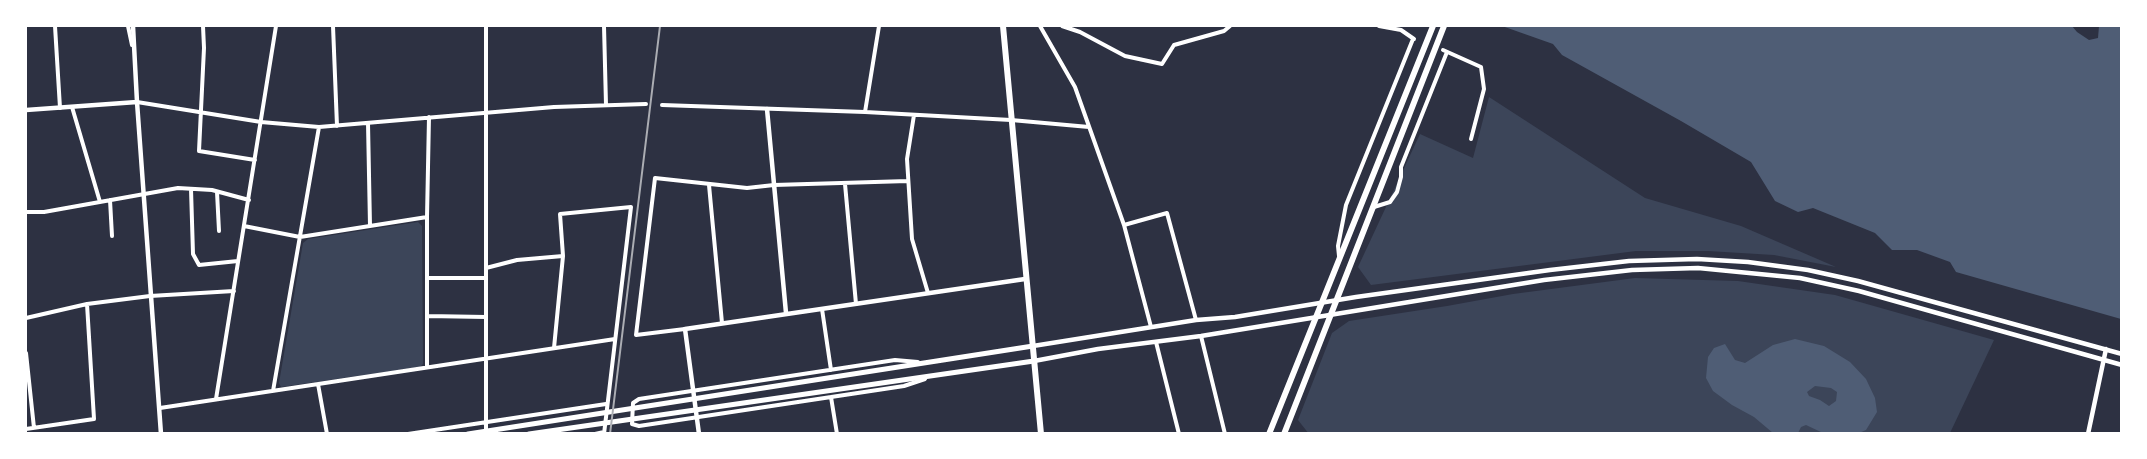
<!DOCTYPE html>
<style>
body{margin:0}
#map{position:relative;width:2147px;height:459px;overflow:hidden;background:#2d3142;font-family:"Noto Serif",serif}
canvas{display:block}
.frame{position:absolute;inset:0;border:27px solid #fff;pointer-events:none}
</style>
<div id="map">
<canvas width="2147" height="459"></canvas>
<div class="frame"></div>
</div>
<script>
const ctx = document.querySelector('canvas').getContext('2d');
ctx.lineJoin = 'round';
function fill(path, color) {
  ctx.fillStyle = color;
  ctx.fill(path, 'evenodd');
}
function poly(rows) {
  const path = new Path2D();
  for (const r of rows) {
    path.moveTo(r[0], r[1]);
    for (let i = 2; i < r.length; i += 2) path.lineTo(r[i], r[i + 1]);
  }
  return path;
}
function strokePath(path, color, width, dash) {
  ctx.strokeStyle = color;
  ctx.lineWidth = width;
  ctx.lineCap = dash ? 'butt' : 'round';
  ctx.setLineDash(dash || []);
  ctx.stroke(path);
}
fill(poly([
 [1489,97,1645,198,1741,226,1836,267,1774,255,1708,251,1636,251,1371,285,1358,267,1420,134,1473,158],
 [418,222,422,226,423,364,420,367,281,387,279,383,303,243,308,239],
 [1635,278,1738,281,1835,295,1994,340,1950,433,1309,434,1298,420,1332,333,1349,321,1447,306,1513,294]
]), '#3c4559');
fill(poly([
 [1502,26,2072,26,2077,32,2089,40,2098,38,2099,26,2121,26,2121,319,1956,272,1950,262,1917,250,1892,250,1875,233,1813,208,1798,212,1775,201,1751,162,1681,121,1562,55,1553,44],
 [1795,339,1824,346,1850,362,1866,379,1875,398,1877,412,1866,430,1859,433,1823,433,1806,425,1801,427,1798,433,1773,433,1754,417,1732,405,1713,391,1706,378,1708,357,1714,348,1725,344,1735,360,1745,363,1773,345],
 [1815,386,1831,388,1837,392,1836,401,1829,406,1820,400,1809,396,1807,392]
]), '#4f5d75');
strokePath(poly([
 [55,26,60,108],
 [128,26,132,45],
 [203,26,204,48,199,151,255,160],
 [333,26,337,126],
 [604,26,606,105],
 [1040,26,1075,87,1124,225,1151,327],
 [1062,26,1080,32,1125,56,1162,64,1174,45,1224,31,1230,26],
 [1379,26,1401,30,1414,39],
 [1443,50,1481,67,1484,89,1471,139],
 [137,102,261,122,319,127,554,107,646,104],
 [662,105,865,112,1011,120,1089,127],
 [72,107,100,202],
 [865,112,879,26],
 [914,115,907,159,912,239,928,293],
 [368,123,370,226],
 [845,184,856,304],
 [709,185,722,323],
 [191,189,193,254,199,265,238,261],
 [217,192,219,231],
 [110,200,112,236],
 [1374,207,1390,202,1397,192,1401,177,1401,167,1447,52],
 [26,212,44,212,178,188,212,190,249,200],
 [1124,225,1167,213,1196,320],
 [244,226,300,237,427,217],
 [1339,256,1338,246,1346,205,1413,39],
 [486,268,517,260,563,256],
 [427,278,486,278],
 [822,309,831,370],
 [427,316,486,317],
 [26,318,87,304,150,296,234,291],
 [685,329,636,335,655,178,747,188,774,185,908,181],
 [1201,336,1225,434],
 [1156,342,1179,434],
 [554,348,563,256,560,214,631,207,604,434],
 [26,353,34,428],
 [918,362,895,360,639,399,633,403,632,424,639,426,904,386,925,379],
 [427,367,427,217,429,117],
 [318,384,327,434],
 [273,391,319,127],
 [831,397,837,434],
 [216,399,276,26],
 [160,408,615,339],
 [26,429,94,419,87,304],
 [486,433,486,26],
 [408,434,606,404],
 [595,434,604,432]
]), '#fff', 4);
strokePath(poly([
 [133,26,137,102,161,434],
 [767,109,786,313],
 [26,110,137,102],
 [1033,346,1196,320,1235,317,1356,297,1550,270,1629,261,1697,259,1748,262,1808,270,1858,281,2122,354],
 [1034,361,1098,349,1201,336,1544,280,1632,270,1698,268,1800,278,1859,291,2122,365],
 [699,434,685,329,1025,279],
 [2088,434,2106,349]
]), '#fff', 4.5);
strokePath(poly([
 [468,434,1033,346],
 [529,434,1034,361]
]), '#fff', 5);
strokePath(poly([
 [1003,26,1041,434],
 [1269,434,1433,26],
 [1284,434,1444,26]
]), '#fff', 6);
strokePath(poly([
 [610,434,660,26]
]), '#abadb3', 2);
</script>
